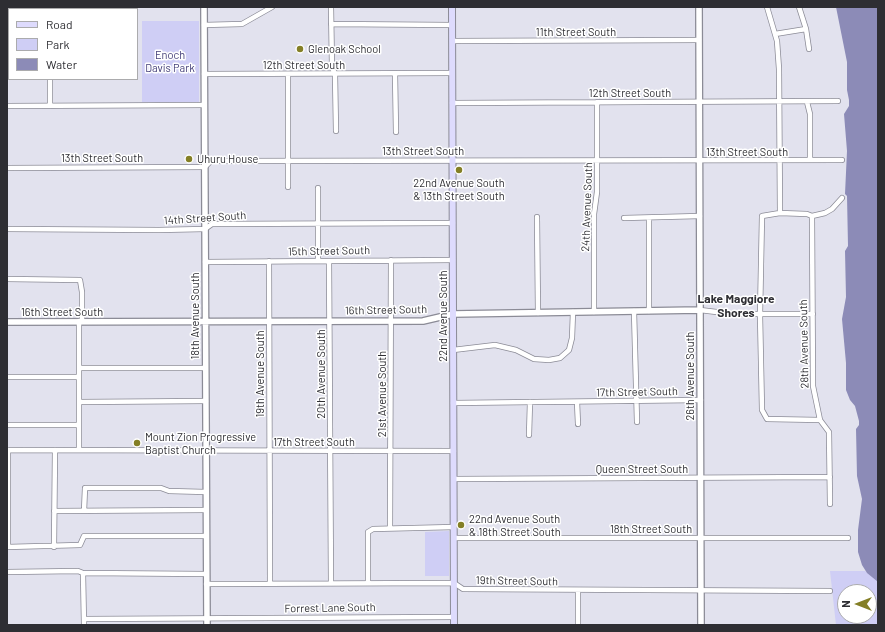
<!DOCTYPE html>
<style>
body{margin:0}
#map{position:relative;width:885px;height:632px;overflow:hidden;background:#e2e2ee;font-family:Barlow,sans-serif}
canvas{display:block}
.frame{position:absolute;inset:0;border:8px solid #2e2e33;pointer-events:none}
.legend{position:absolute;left:8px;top:8px;width:130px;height:72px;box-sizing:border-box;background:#fff;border:1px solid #ababad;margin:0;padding:5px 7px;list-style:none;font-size:12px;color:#2e2e33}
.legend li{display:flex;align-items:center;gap:8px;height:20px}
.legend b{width:20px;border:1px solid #ababad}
.north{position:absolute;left:837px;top:584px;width:40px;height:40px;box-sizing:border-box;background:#fff;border:1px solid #ababad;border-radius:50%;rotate:270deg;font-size:11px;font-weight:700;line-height:16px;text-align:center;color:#2e2e33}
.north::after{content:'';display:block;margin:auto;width:14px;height:18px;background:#847f26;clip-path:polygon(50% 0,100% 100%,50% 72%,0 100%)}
</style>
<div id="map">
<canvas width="885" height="632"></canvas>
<div class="frame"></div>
<ul class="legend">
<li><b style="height:5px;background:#dedbfd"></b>Road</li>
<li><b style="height:11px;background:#cfcef5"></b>Park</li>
<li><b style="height:11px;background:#8c8bb7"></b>Water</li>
</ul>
<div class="north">N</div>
</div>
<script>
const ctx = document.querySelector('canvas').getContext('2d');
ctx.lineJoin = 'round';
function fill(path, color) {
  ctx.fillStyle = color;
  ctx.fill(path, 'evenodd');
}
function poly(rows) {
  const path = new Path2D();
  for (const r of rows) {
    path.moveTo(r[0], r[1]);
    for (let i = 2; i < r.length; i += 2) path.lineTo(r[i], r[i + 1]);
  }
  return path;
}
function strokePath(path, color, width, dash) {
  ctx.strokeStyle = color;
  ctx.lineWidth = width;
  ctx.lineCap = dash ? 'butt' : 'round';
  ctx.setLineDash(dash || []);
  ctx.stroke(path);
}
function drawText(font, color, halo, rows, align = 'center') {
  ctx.font = font + ' Barlow,sans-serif';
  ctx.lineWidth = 3;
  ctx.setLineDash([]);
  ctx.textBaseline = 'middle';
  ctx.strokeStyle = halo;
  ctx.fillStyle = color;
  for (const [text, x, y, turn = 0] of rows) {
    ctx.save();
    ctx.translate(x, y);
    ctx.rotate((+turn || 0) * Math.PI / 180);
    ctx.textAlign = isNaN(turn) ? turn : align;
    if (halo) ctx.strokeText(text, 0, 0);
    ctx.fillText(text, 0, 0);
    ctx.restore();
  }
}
fill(poly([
 [142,21,199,21,199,102,142,102],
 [449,531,449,576,425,576,425,532],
 [830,571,865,571,878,582,878,625,836,625],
 [845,592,869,592,869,616,845,616]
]), '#cfcef5');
fill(poly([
 [836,7,878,7,878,582,867,573,862,565,858,552,858,530,862,499,857,476,856,429,859,425,859,421,855,406,850,400,846,390,846,363,842,319,846,297,845,251,848,246,847,196,845,194,847,151,844,114,849,106,849,100,847,90,847,62]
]), '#8c8bb7');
const minor = poly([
 [50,7,50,9],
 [331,7,332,67,335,74,336,131],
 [767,7,777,41,779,69,780,213],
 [799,7,806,29,809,49],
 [7,15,9,15],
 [331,24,452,25],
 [204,25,242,24,272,7],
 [775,34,806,29],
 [452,41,699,40],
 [395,73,396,132],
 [204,74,452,73],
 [288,74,288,187],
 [50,79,50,106],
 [807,102,810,114,810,160],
 [452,103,838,101],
 [7,106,204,105],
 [7,168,205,167,211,161,842,160],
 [318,188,318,260],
 [812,216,807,214,780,213,762,216,760,315,762,410,767,419,820,420],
 [537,217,538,313],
 [624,218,700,216],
 [649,218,649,311],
 [7,229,159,230,205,229,212,224,453,223],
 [269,261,270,583],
 [329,261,331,583],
 [205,262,453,260],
 [7,279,80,280,82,292,82,321],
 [700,310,733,314,813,314],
 [634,311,637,422],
 [594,312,594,214,597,192,597,102],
 [453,350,495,345,516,350,534,359,549,360,560,358,569,350,572,338,573,312],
 [79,368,205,368],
 [7,377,79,377],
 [79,402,206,401],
 [577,402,578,424],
 [453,403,701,400],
 [7,425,79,425],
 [529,435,530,402],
 [7,450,454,451],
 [8,450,8,547],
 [79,450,79,321],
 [454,479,830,477],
 [830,504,829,432,820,420,813,386,812,216,825,213,832,209,842,198],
 [54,511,206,510],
 [84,511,85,488,161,488,169,491,206,492],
 [390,528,391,260],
 [454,538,848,538],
 [7,547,80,545,84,536,206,536],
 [54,547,55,450],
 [7,572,78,571,83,573,206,574],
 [83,573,84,625],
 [368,583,368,532,373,529,454,527],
 [206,584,454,583,463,589,830,591],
 [84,619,454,617],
 [578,625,578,591]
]);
const tertiary = poly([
 [204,7,207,625],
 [699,7,701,625],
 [7,322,423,321,453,314,700,310]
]);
const secondary = poly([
 [452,7,454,625]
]);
strokePath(minor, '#8b8b96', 6);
strokePath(tertiary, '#8b8b96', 8);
strokePath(secondary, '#8b8b96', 8);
strokePath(minor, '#fff', 4.5);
strokePath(tertiary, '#fff', 5.5);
strokePath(secondary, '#dedbfd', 6);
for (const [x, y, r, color] of [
 [300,49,4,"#847f26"],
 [189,159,4,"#847f26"],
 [459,170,4,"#847f26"],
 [137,443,4,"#847f26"],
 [461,525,4,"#847f26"]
]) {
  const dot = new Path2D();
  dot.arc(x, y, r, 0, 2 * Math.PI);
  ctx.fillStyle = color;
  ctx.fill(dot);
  strokePath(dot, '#fff', 1.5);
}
drawText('11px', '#2e2e33', '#fff', [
 ["11th Street South",576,32],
 ["12th Street South",304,65],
 ["12th Street South",630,93],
 ["13th Street South",423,151],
 ["13th Street South",747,152],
 ["13th Street South",102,158],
 ["24th Avenue South",587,207,-88],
 ["14th Street South",205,218,-4],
 ["15th Street South",329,251,-1],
 ["16th Street South",386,310,-1],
 ["16th Street South",62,312],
 ["18th Avenue South",195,316,-90],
 ["22nd Avenue South",443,316,-90],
 ["28th Avenue South",804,344,-91],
 ["19th Avenue South",260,374,-90],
 ["20th Avenue South",321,374,-90],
 ["26th Avenue South",690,376,-90],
 ["17th Street South",637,392,-1],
 ["21st Avenue South",382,394,-90],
 ["17th Street South",314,442],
 ["Queen Street South",642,469],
 ["18th Street South",651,529],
 ["19th Street South",517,581,1],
 ["Forrest Lane South",330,608,-1]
]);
drawText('11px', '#2e2e33', '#fff', [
 ["Glenoak School",308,49],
 ["Uhuru House",197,159],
 ["22nd Avenue South",459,183,"center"],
 ["& 13th Street South",459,196,"center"],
 ["Mount Zion Progressive",145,437],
 ["Baptist Church",145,450],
 ["22nd Avenue South",469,519],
 ["& 18th Street South",469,532]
], 'left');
drawText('11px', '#433e78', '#fff', [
 ["Enoch",170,55],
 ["Davis Park",170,68]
]);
drawText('bold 12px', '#2e2e33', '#fff', [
 ["Lake Maggiore",736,299],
 ["Shores",736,313]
]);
</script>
